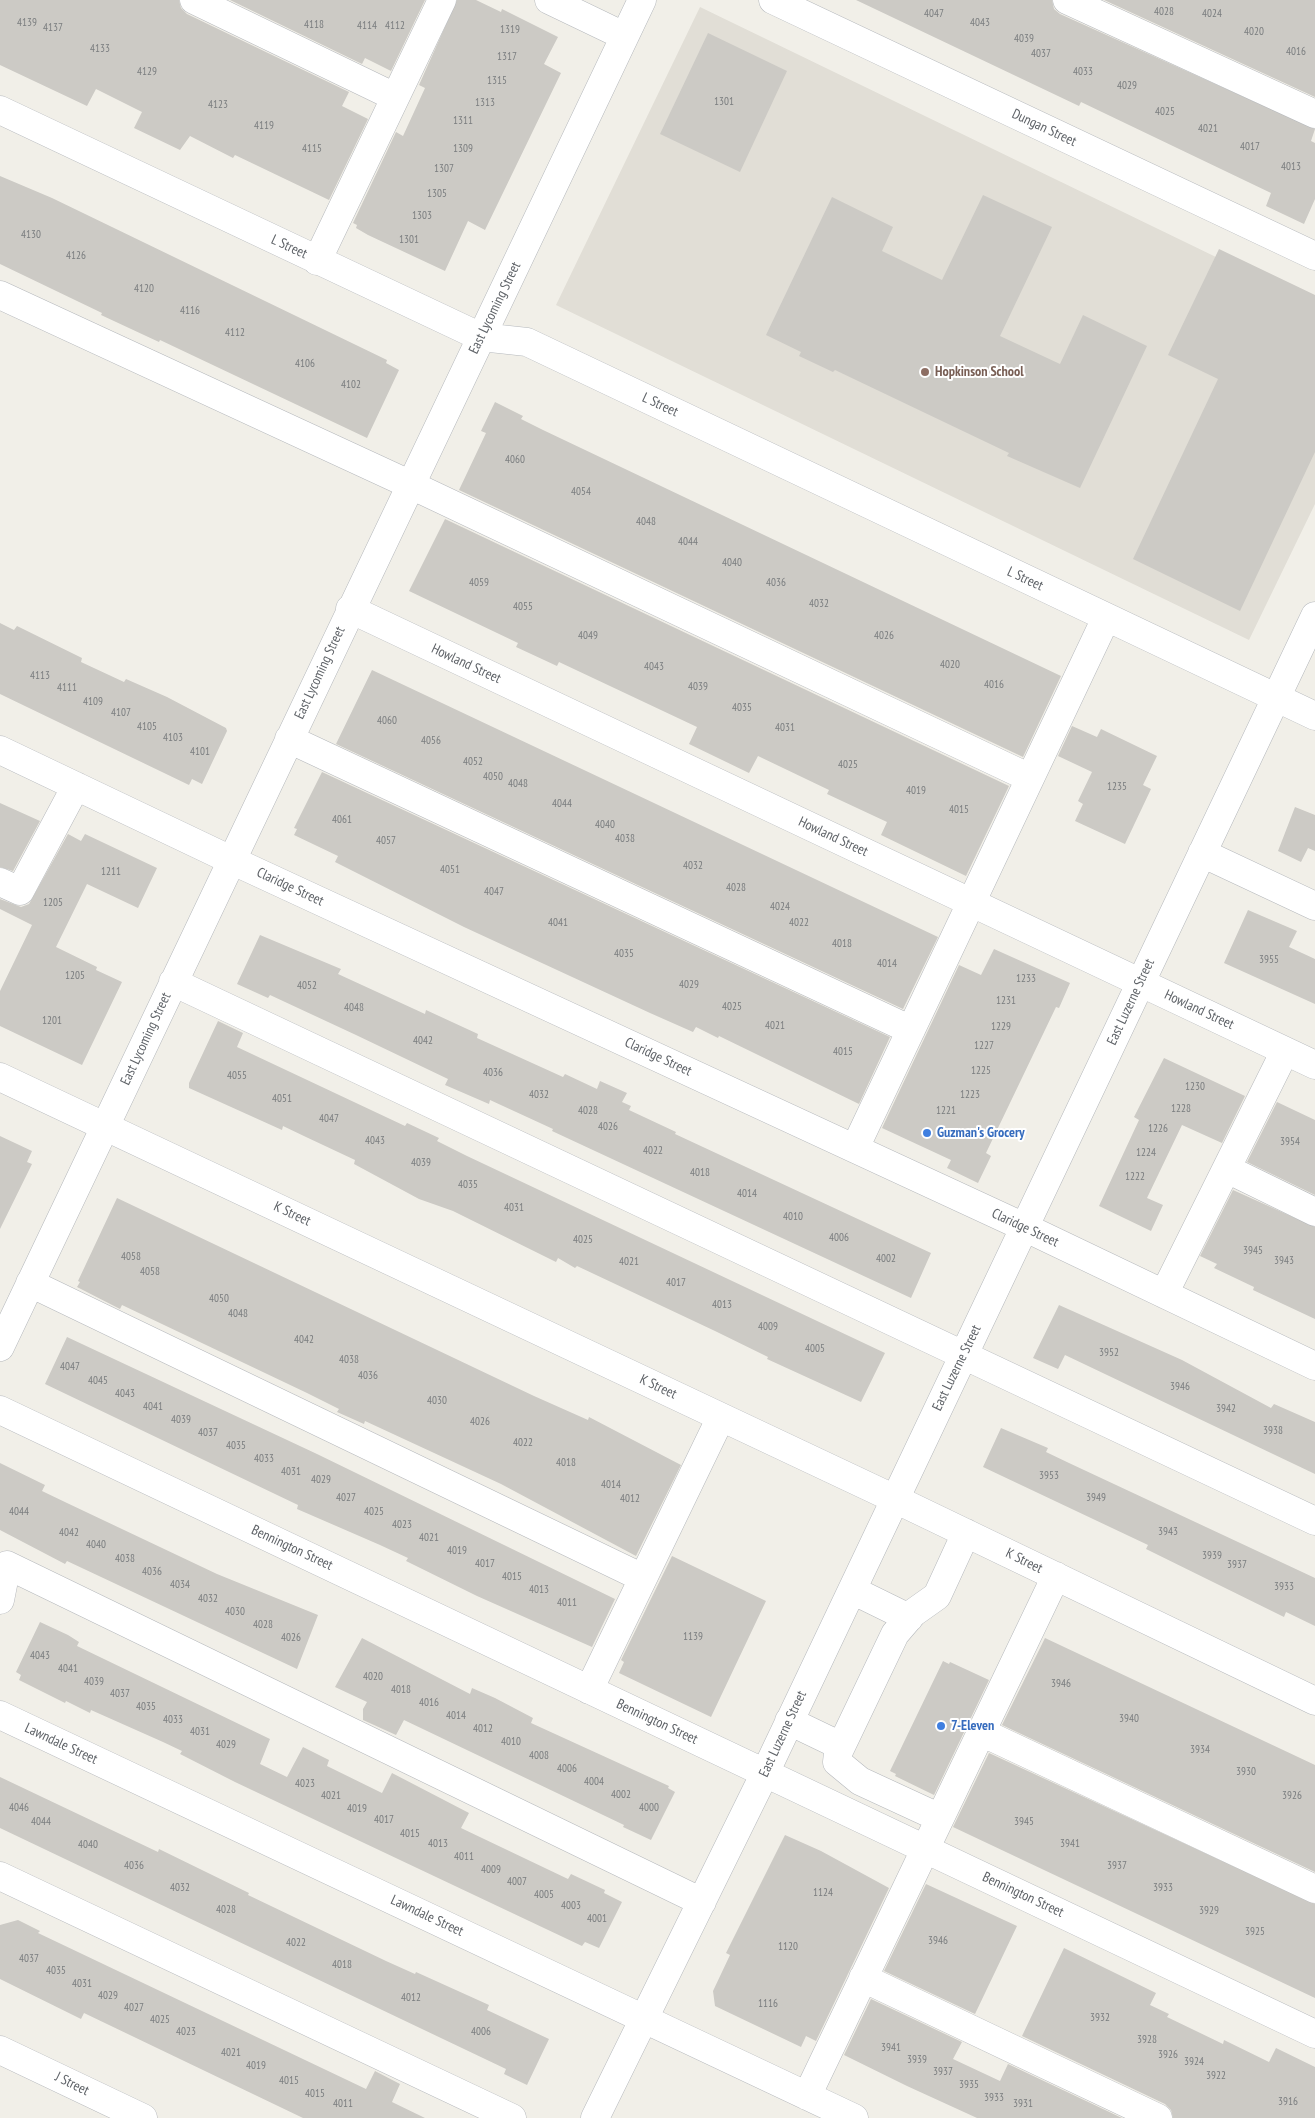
<!DOCTYPE html>
<style>
body{margin:0}
canvas{display:block;background:#f1efe8}
</style>
<canvas width="1315" height="2118"></canvas>
<script>
const ctx = document.querySelector('canvas').getContext('2d');
ctx.lineJoin = 'round';
function fill(path, color) {
  ctx.fillStyle = color;
  ctx.fill(path, 'evenodd');
}
function poly(rows) {
  const path = new Path2D();
  for (const r of rows) {
    path.moveTo(r[0], r[1]);
    for (let i = 2; i < r.length; i += 2) path.lineTo(r[i], r[i + 1]);
  }
  return path;
}
function strokePath(path, color, width, dash) {
  ctx.strokeStyle = color;
  ctx.lineWidth = width;
  ctx.lineCap = dash ? 'butt' : 'round';
  ctx.setLineDash(dash || []);
  ctx.stroke(path);
}
function drawText(font, color, halo, rows, align = 'center') {
  ctx.font = font + ' "PT Sans Narrow",sans-serif';
  ctx.lineWidth = 4;
  ctx.setLineDash([]);
  ctx.textBaseline = 'middle';
  ctx.strokeStyle = halo;
  ctx.fillStyle = color;
  for (const [text, x, y, turn = 0] of rows) {
    ctx.save();
    ctx.translate(x, y);
    ctx.rotate((+turn || 0) * Math.PI / 180);
    ctx.textAlign = isNaN(turn) ? turn : align;
    if (halo) ctx.strokeText(text, 0, 0);
    ctx.fillText(text, 0, 0);
    ctx.restore();
  }
}
fill(poly([
 [700,7,1315,305,1315,504,1249,640,556,305]
]), '#e1ded6');
fill(poly([
 [0,0,179,0,181,8,187,14,349,92,342,106,368,119,329,200,235,155,233,158,190,136,180,150,134,128,142,112,96,89,87,106,0,65],
 [230,0,425,0,391,71,365,58,362,64],
 [457,0,476,0,501,12,502,9,558,37,544,64,561,73,485,230,468,221,445,271,368,235,356,228,357,225,353,223,396,132,403,136,425,88,419,85],
 [856,0,1052,0,1054,9,1060,14,1315,129,1311,141,1315,143,1315,199,1304,224,1266,206,1271,193,1081,102,1079,106],
 [1104,0,1315,0,1315,97],
 [708,33,787,71,740,172,660,134],
 [0,176,52,198,387,360,386,363,399,370,367,438,160,340,159,342,101,315,102,313,0,264],
 [983,195,1052,227,1000,336,1060,364,1083,315,1147,346,1080,488,1007,456,1009,453,835,370,833,372,799,356,801,352,766,335,832,197,893,227,882,251,942,280],
 [1219,249,1315,295,1315,452,1240,611,1133,559,1218,379,1168,355],
 [495,402,523,416,521,419,543,430,1061,676,1023,757,459,490,486,433,481,431],
 [445,519,1009,786,966,876,881,835,887,822,827,794,829,790,758,756,749,773,689,744,697,727,559,662,557,666,516,647,518,643,409,591],
 [0,623,14,630,17,626,82,658,81,662,124,682,126,679,167,697,226,728,227,731,202,784,192,779,189,785,0,694],
 [372,670,938,937,903,1009,336,744],
 [1072,726,1097,737,1101,729,1157,756,1143,785,1151,789,1125,844,1075,821,1083,804,1078,801,1092,772,1058,756],
 [322,772,890,1037,859,1104,719,1036,718,1038,696,1027,693,1032,650,1013,464,927,335,862,338,856,294,835,297,829,294,828],
 [0,803,40,821,13,871,0,867],
 [1295,807,1315,815,1315,851,1308,848,1301,862,1278,851],
 [68,834,81,841,85,834,157,868,138,908,87,884,56,947,97,967,96,970,122,982,82,1065,0,1026,0,991,32,925,0,909,0,899,21,907,29,904],
 [1248,910,1297,931,1289,947,1315,959,1315,1004,1224,963],
 [260,935,341,969,338,974,425,1014,426,1010,478,1034,477,1038,563,1077,565,1074,597,1089,600,1081,627,1093,622,1102,631,1106,629,1110,676,1132,675,1134,931,1253,911,1298,552,1131,553,1129,490,1100,489,1104,445,1085,448,1079,356,1035,270,995,268,998,237,984],
 [994,949,1070,983,1059,1008,1056,1007,986,1153,991,1156,978,1183,947,1168,951,1160,882,1128,959,965,981,975],
 [218,1021,243,1033,237,1047,405,1126,407,1123,439,1138,437,1141,467,1156,885,1353,861,1402,767,1359,768,1357,715,1331,577,1266,575,1268,558,1258,556,1262,453,1211,419,1199,354,1164,355,1160,306,1137,283,1126,282,1130,189,1088,189,1083],
 [1164,1058,1245,1096,1222,1143,1182,1125,1147,1198,1163,1205,1151,1231,1099,1206,1139,1120,1134,1117],
 [1277,1102,1315,1120,1315,1195,1247,1162],
 [0,1136,32,1151,27,1162,32,1164,0,1229],
 [1233,1190,1315,1227,1315,1319,1253,1290,1254,1287,1214,1268,1217,1264,1200,1256],
 [117,1198,534,1396,588,1420,589,1417,681,1465,636,1556,501,1484,365,1421,364,1424,337,1412,339,1409,307,1393,122,1305,120,1309,77,1287,80,1282,78,1281],
 [1059,1305,1182,1360,1271,1408,1274,1404,1315,1422,1315,1474,1065,1355,1058,1369,1033,1358],
 [67,1337,317,1454,615,1599,592,1647,477,1596,406,1561,408,1558,380,1545,297,1509,298,1505,45,1384],
 [1001,1428,1048,1448,1046,1452,1069,1463,1315,1578,1315,1626,1286,1612,1284,1617,1146,1549,1148,1545,983,1467],
 [0,1463,45,1485,42,1491,67,1503,217,1574,318,1615,297,1669,67,1561,65,1564,0,1530],
 [672,1556,766,1601,711,1717,619,1673,624,1662,621,1660],
 [40,1622,68,1635,79,1642,77,1646,270,1739,260,1764,287,1777,303,1747,329,1760,327,1766,382,1793,392,1773,469,1813,461,1828,568,1879,571,1874,605,1890,604,1893,622,1902,599,1948,585,1942,582,1946,235,1782,180,1754,182,1751,163,1742,91,1710,90,1713,66,1701,65,1703,19,1680,21,1675,16,1672],
 [362,1638,470,1694,472,1688,495,1698,533,1718,531,1723,669,1786,668,1788,675,1792,651,1840,623,1827,624,1825,404,1720,396,1735,363,1720,363,1709,367,1702,335,1687],
 [1045,1638,1315,1765,1315,1872,1002,1725],
 [943,1661,949,1664,950,1662,989,1680,934,1795,895,1776,896,1774,890,1771],
 [989,1753,1315,1904,1315,1998,953,1827],
 [0,1777,158,1852,159,1849,249,1893,248,1895,386,1961,415,1974,416,1972,489,2005,487,2010,549,2039,527,2085,504,2074,506,2069,0,1828],
 [785,1835,821,1851,889,1888,816,2041,806,2036,801,2047,715,2006,713,1991,730,1955,726,1953],
 [926,1884,1017,1926,975,2014,884,1971],
 [18,1920,40,1931,38,1933,366,2089,375,2071,400,2084,392,2102,425,2118,303,2118,84,2013,81,2019,0,1979,0,1925],
 [1064,1948,1156,1993,1150,2005,1169,2014,1167,2017,1223,2044,1224,2040,1269,2062,1276,2048,1315,2067,1315,2118,1173,2118,1171,2110,1165,2104,1022,2036],
 [871,1999,962,2042,953,2059,1000,2081,1008,2064,1122,2118,977,2118,907,2086,844,2055]
]), '#cccac5');
const minor = poly([
 [194,0,395,97],
 [549,0,624,36],
 [773,0,1315,256],
 [1067,0,1315,114],
 [0,110,481,337,527,342,1315,716],
 [317,261,442,0],
 [0,295,409,484,1030,778],
 [350,609,1315,1065],
 [289,739,911,1030],
 [0,750,231,860,1024,1227,1315,1366],
 [1202,853,1315,906],
 [0,882,20,891,76,786],
 [173,982,1315,1521],
 [0,1077,895,1499,1315,1701],
 [855,1148,1106,618],
 [1227,1169,1315,1212],
 [30,1283,643,1578],
 [1164,1294,1285,1051],
 [0,1347,642,0],
 [0,1410,1315,2034],
 [852,1590,909,1618],
 [0,1600,7,1565,702,1902],
 [589,1690,721,1417],
 [0,1715,854,2118],
 [789,1721,841,1746],
 [981,1732,1315,1889],
 [940,1818,860,1781,837,1762,838,1753,895,1634,913,1613,937,1596,966,1533],
 [0,1876,512,2118],
 [863,1978,1158,2118],
 [0,2050,143,2118],
 [807,2096,1056,1576],
 [595,2118,765,1773,1315,616]
]);
strokePath(minor, '#b5b8bc', 29);
strokePath(minor, '#fff', 28);
for (const [x, y, r, color] of [
 [925,372,5,"#8d6e63"],
 [927,1133,5,"#3f7fe0"],
 [941,1726,5,"#3f7fe0"]
]) {
  const dot = new Path2D();
  dot.arc(x, y, r, 0, 2 * Math.PI);
  ctx.fillStyle = color;
  ctx.fill(dot);
  strokePath(dot, '#fff', 2);
}
drawText('11px', '#7a7d7f', null, [
 ["4028",1164,12],
 ["4047",934,14],
 ["4024",1212,14],
 ["4139",27,23],
 ["4043",980,23],
 ["4118",314,25],
 ["4114",367,26],
 ["4112",395,26],
 ["4137",53,28],
 ["1319",510,30],
 ["4020",1254,32],
 ["4039",1024,39],
 ["4133",100,49],
 ["4016",1296,52],
 ["4037",1041,54],
 ["1317",507,57],
 ["4129",147,72],
 ["4033",1083,72],
 ["1315",497,81],
 ["4029",1127,86],
 ["1301",724,102],
 ["1313",485,103],
 ["4123",218,105],
 ["4025",1165,112],
 ["1311",463,121],
 ["4119",264,126],
 ["4021",1208,129],
 ["4017",1250,147],
 ["4115",312,149],
 ["1309",463,149],
 ["4013",1291,167],
 ["1307",444,169],
 ["1305",437,194],
 ["1303",422,216],
 ["4130",31,235],
 ["1301",409,240],
 ["4126",76,256],
 ["4120",144,289],
 ["4116",190,311],
 ["4112",235,333],
 ["4106",305,364],
 ["4102",351,385],
 ["4060",515,460],
 ["4054",581,492],
 ["4048",646,522],
 ["4044",688,542],
 ["4040",732,563],
 ["4059",479,583],
 ["4036",776,583],
 ["4032",819,604],
 ["4055",523,607],
 ["4049",588,636],
 ["4026",884,636],
 ["4020",950,665],
 ["4043",654,667],
 ["4113",40,676],
 ["4016",994,685],
 ["4039",698,687],
 ["4111",67,688],
 ["4109",93,702],
 ["4035",742,708],
 ["4107",121,713],
 ["4060",387,721],
 ["4105",147,727],
 ["4031",785,728],
 ["4103",173,738],
 ["4056",431,741],
 ["4101",200,752],
 ["4052",473,762],
 ["4025",848,765],
 ["4050",493,777],
 ["4048",518,784],
 ["1235",1117,787],
 ["4019",916,791],
 ["4044",562,804],
 ["4015",959,810],
 ["4061",342,820],
 ["4040",605,825],
 ["4038",625,839],
 ["4057",386,841],
 ["4032",693,866],
 ["4051",450,870],
 ["1211",111,872],
 ["4028",736,888],
 ["4047",494,892],
 ["1205",53,903],
 ["4024",780,907],
 ["4041",558,923],
 ["4022",799,923],
 ["4018",842,944],
 ["4035",624,954],
 ["3955",1269,960],
 ["4014",887,964],
 ["1205",75,976],
 ["1233",1026,979],
 ["4029",689,985],
 ["4052",307,986],
 ["1231",1006,1001],
 ["4025",732,1007],
 ["4048",354,1008],
 ["1201",52,1021],
 ["4021",775,1026],
 ["1229",1001,1027],
 ["4042",423,1041],
 ["1227",984,1046],
 ["4015",843,1052],
 ["1225",981,1071],
 ["4036",493,1073],
 ["4055",237,1076],
 ["1230",1195,1087],
 ["4032",539,1095],
 ["1223",970,1095],
 ["4051",282,1099],
 ["1228",1181,1109],
 ["4028",588,1111],
 ["1221",946,1111],
 ["4047",329,1119],
 ["4026",608,1127],
 ["1226",1158,1129],
 ["4043",375,1141],
 ["3954",1290,1142],
 ["4022",653,1151],
 ["1224",1146,1153],
 ["4039",421,1163],
 ["4018",700,1173],
 ["1222",1135,1177],
 ["4035",468,1185],
 ["4014",747,1194],
 ["4031",514,1208],
 ["4010",793,1217],
 ["4006",839,1238],
 ["4025",583,1240],
 ["3945",1253,1251],
 ["4058",131,1257],
 ["4002",886,1259],
 ["3943",1284,1261],
 ["4021",629,1262],
 ["4058",150,1272],
 ["4017",676,1283],
 ["4050",219,1299],
 ["4013",722,1305],
 ["4048",238,1314],
 ["4009",768,1327],
 ["4042",304,1340],
 ["4005",815,1349],
 ["3952",1109,1353],
 ["4038",349,1360],
 ["4047",70,1367],
 ["4036",368,1376],
 ["4045",98,1381],
 ["3946",1180,1387],
 ["4043",125,1394],
 ["4030",437,1401],
 ["4041",153,1407],
 ["3942",1226,1409],
 ["4039",181,1420],
 ["4026",480,1422],
 ["3938",1273,1431],
 ["4037",208,1433],
 ["4022",523,1443],
 ["4035",236,1446],
 ["4033",264,1459],
 ["4018",566,1463],
 ["4031",291,1472],
 ["3953",1049,1476],
 ["4029",321,1480],
 ["4014",611,1485],
 ["4027",346,1498],
 ["3949",1096,1498],
 ["4012",630,1499],
 ["4044",19,1512],
 ["4025",374,1512],
 ["4023",402,1525],
 ["3943",1168,1532],
 ["4042",69,1533],
 ["4021",429,1538],
 ["4040",96,1545],
 ["4019",457,1551],
 ["3939",1212,1556],
 ["4038",125,1559],
 ["4017",485,1564],
 ["3937",1237,1565],
 ["4036",152,1572],
 ["4015",512,1577],
 ["4034",180,1585],
 ["3933",1284,1587],
 ["4013",539,1590],
 ["4032",208,1599],
 ["4011",567,1603],
 ["4030",235,1612],
 ["4028",263,1625],
 ["1139",693,1637],
 ["4026",291,1638],
 ["4043",40,1656],
 ["4041",68,1669],
 ["4020",373,1677],
 ["4039",94,1682],
 ["3946",1061,1684],
 ["4018",401,1690],
 ["4037",120,1694],
 ["4016",429,1703],
 ["4035",146,1707],
 ["4014",456,1716],
 ["3940",1129,1719],
 ["4033",173,1720],
 ["4012",483,1729],
 ["4031",200,1732],
 ["4010",511,1742],
 ["4029",226,1745],
 ["3934",1200,1750],
 ["4008",539,1756],
 ["4006",567,1769],
 ["3930",1246,1772],
 ["4004",594,1782],
 ["4023",305,1784],
 ["4002",621,1795],
 ["4021",331,1796],
 ["3926",1292,1796],
 ["4046",19,1808],
 ["4000",649,1808],
 ["4019",357,1809],
 ["4017",384,1820],
 ["4044",41,1822],
 ["3945",1024,1822],
 ["4015",410,1834],
 ["4013",438,1844],
 ["3941",1070,1844],
 ["4040",88,1845],
 ["4011",464,1857],
 ["4036",134,1866],
 ["3937",1117,1866],
 ["4009",491,1870],
 ["4007",517,1882],
 ["4032",180,1888],
 ["3933",1163,1888],
 ["1124",823,1893],
 ["4005",544,1895],
 ["4003",571,1906],
 ["4028",226,1910],
 ["3929",1209,1911],
 ["4001",597,1919],
 ["3925",1255,1932],
 ["3946",938,1941],
 ["4022",296,1943],
 ["1120",788,1947],
 ["4037",29,1959],
 ["4018",342,1965],
 ["4035",56,1971],
 ["4031",82,1984],
 ["4029",108,1996],
 ["4012",411,1998],
 ["1116",768,2004],
 ["4027",134,2008],
 ["3932",1100,2018],
 ["4025",160,2020],
 ["4023",186,2032],
 ["4006",481,2032],
 ["3928",1147,2040],
 ["3941",891,2048],
 ["4021",231,2053],
 ["3926",1168,2055],
 ["3939",917,2060],
 ["3924",1194,2062],
 ["4019",256,2066],
 ["3937",943,2072],
 ["3922",1216,2076],
 ["4015",289,2081],
 ["3935",969,2085],
 ["4015",315,2094],
 ["3933",994,2098],
 ["3916",1288,2102],
 ["4011",343,2104],
 ["3931",1023,2104]
]);
drawText('14px', '#5f6368', '#fff', [
 ["Dungan Street",1044,128,25],
 ["L Street",289,247,25],
 ["East Lycoming Street",495,308,-64],
 ["L Street",660,405,25],
 ["L Street",1025,579,25],
 ["Howland Street",466,664,25],
 ["East Lycoming Street",320,673,-65],
 ["Howland Street",833,837,25],
 ["Claridge Street",290,887,25],
 ["East Luzerne Street",1131,1002,-65],
 ["Howland Street",1199,1010,25],
 ["East Lycoming Street",146,1039,-65],
 ["Claridge Street",658,1057,25],
 ["K Street",292,1214,25],
 ["Claridge Street",1025,1228,25],
 ["East Luzerne Street",957,1368,-64],
 ["K Street",658,1387,25],
 ["Bennington Street",292,1548,25],
 ["K Street",1024,1561,26],
 ["Bennington Street",657,1722,25],
 ["East Luzerne Street",783,1734,-65],
 ["Lawndale Street",61,1744,25],
 ["Bennington Street",1023,1895,25],
 ["Lawndale Street",427,1916,25],
 ["J Street",72,2084,26]
]);
drawText('bold 14px', '#785e54', '#fff', [
 ["Hopkinson School",935,372]
], 'left');
drawText('bold 14px', '#366cbe', '#fff', [
 ["Guzman's Grocery",937,1133],
 ["7-Eleven",951,1726]
], 'left');
</script>
